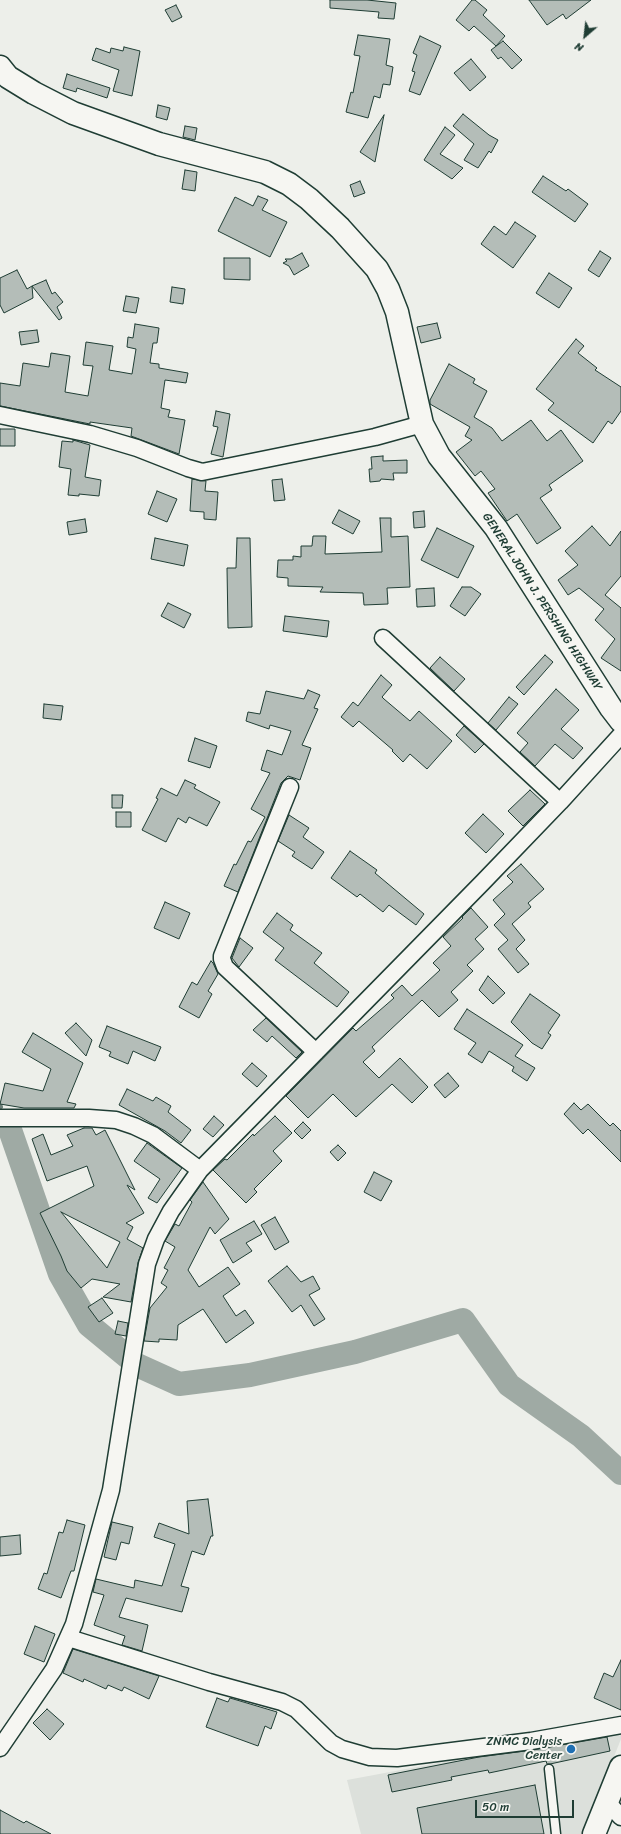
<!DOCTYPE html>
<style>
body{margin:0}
#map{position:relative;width:621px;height:1834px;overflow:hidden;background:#edefea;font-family:Sriracha,sans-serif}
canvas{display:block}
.north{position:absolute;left:565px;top:16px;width:40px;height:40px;-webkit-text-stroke:3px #f6f6f2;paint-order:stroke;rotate:208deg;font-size:11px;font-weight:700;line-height:16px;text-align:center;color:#1f3d34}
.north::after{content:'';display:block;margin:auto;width:14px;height:18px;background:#1f3d34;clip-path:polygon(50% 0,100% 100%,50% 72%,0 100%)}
.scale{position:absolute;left:475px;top:1800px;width:99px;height:18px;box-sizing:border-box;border:2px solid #1f3d34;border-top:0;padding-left:5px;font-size:12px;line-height:14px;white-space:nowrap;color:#1f3d34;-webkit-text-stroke:3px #f6f6f2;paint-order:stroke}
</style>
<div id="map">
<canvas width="621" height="1834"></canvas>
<div class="north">N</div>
<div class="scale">50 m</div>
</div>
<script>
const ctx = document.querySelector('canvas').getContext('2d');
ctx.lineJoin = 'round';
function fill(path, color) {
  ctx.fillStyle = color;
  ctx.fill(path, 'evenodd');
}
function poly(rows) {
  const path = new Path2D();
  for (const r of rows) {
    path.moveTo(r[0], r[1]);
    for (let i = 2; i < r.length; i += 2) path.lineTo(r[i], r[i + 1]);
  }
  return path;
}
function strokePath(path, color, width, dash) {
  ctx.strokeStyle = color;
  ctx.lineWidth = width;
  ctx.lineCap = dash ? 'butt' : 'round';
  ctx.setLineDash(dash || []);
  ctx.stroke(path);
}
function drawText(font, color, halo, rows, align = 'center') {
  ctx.font = font + ' Sriracha,sans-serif';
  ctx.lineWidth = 4;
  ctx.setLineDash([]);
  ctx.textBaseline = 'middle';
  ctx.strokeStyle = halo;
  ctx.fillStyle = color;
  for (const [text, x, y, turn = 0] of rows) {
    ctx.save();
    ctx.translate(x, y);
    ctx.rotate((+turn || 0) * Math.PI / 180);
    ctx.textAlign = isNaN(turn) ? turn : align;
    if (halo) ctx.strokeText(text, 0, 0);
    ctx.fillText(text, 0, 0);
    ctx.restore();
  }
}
fill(poly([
 [621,1729,621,1739,583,1834,361,1834,347,1780]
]), '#dce0db');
strokePath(poly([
 [0,1104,1,1107]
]), '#6c7e77', 4);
strokePath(poly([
 [8,1124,60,1274,89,1325,129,1358],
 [137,1365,179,1384,250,1375,355,1352,463,1320,509,1385,581,1436,621,1473]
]), '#9faaa4', 24);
const building = poly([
 [330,0,367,0,396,3,394,19,378,18,379,12,330,8,330,0],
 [472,0,475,0,487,10,483,15,505,36,496,46,474,26,469,31,456,20,472,0],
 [529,0,591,0,566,19,563,14,547,25,529,0],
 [176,5,182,17,172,22,165,10,176,5],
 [358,35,390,39,386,65,393,67,390,85,383,84,380,98,374,96,368,118,346,112,351,92,353,93,360,56,354,55,358,35],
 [420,36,441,46,420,95,409,91,415,72,412,71,417,55,413,53,420,36],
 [503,41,522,60,512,69,501,57,498,59,491,50,503,41],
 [124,47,140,51,132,96,113,91,119,70,92,60,96,48,110,53,111,48,123,51,124,47],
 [471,59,486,77,470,91,454,73,471,59],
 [67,74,110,88,107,98,77,88,76,92,63,88,67,74],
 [158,105,170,108,167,120,156,117,158,105],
 [463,114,489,135,498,140,491,153,489,151,478,168,464,160,474,144,453,126,463,114],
 [384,115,375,162,360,152,384,115],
 [185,126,197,128,195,140,183,137,185,126],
 [445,127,455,135,440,154,463,168,452,179,424,160,445,127],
 [185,170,197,172,195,191,182,189,185,170],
 [543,176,566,191,568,189,588,204,575,222,532,192,543,176],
 [360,181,365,193,354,197,350,185,360,181],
 [258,196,268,200,262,210,287,222,270,257,218,231,235,197,253,206,258,196],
 [515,222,536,236,513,268,481,244,494,226,506,235,515,222],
 [600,251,611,258,599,277,588,270,600,251],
 [302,253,309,266,294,275,289,266,283,263,287,261,285,259,291,259,302,253],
 [224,258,250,258,250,280,224,279,224,258],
 [17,270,27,289,32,286,33,298,4,313,0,305,0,278,17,270],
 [549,273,572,288,559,308,536,293,549,273],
 [46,280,52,294,55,292,63,302,57,307,62,318,59,320,32,286,46,280],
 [172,287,185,289,183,304,170,302,172,287],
 [126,296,139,298,136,313,123,311,126,296],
 [437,323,441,338,421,343,417,327,437,323],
 [135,324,159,328,157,343,153,343,150,363,159,364,159,368,188,373,186,383,165,380,161,408,170,410,168,417,185,420,179,454,131,436,132,428,90,422,90,424,0,406,0,383,20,386,23,363,49,367,51,353,70,356,65,392,88,396,93,366,83,365,86,342,113,346,109,370,132,374,136,349,127,347,128,337,133,338,135,324],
 [37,330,39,342,21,345,19,332,37,330],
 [576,339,584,346,578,353,597,368,595,370,621,387,621,411,612,424,608,421,593,443,548,410,554,403,536,389,576,339],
 [449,364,475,379,473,383,487,391,474,417,492,428,502,441,531,420,547,441,561,430,583,461,549,485,552,490,540,498,561,528,537,544,517,514,507,521,488,493,495,489,481,471,475,476,456,452,472,440,465,436,470,427,430,404,430,400,449,364],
 [216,411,230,414,223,457,211,454,218,427,213,426,216,411],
 [0,429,15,429,15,446,0,446,0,429],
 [73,440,90,445,85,477,101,480,99,496,79,494,79,496,68,495,71,469,59,467,62,441,73,442,73,440],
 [383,456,383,461,407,460,407,473,393,473,394,480,381,479,380,481,370,482,369,469,372,469,371,457,383,456],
 [192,479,206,481,205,491,218,492,216,520,204,519,204,512,190,511,192,479],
 [282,479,285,500,274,501,272,480,282,479],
 [157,491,177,499,167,522,148,514,157,491],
 [339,510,360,521,353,534,332,523,339,510],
 [424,511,425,527,414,528,413,512,424,511],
 [380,518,391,518,391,537,408,536,410,587,387,588,388,604,364,605,363,593,320,592,323,587,288,586,288,578,277,577,278,560,293,560,293,556,301,557,301,546,312,546,313,536,326,536,325,554,382,552,380,518],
 [85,519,87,532,69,535,67,522,85,519],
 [592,526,610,546,621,531,621,576,605,595,621,608,621,671,601,658,615,639,595,620,604,609,579,588,568,595,558,580,578,565,565,551,592,526],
 [437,528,474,546,458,578,421,560,437,528],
 [155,538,188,545,184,566,151,559,155,538],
 [237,538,250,538,252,627,228,628,227,568,236,568,237,538],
 [462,587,471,587,481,594,465,616,450,606,462,587],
 [434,588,435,606,417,607,416,589,434,588],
 [168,603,191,614,184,628,161,616,168,603],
 [285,616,329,621,327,637,283,631,285,616],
 [545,655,553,662,524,695,516,687,545,655],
 [440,657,465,679,454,691,430,668,440,657],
 [381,675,392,685,382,697,384,699,410,721,419,711,452,741,427,769,410,754,403,762,392,751,393,750,359,721,353,727,341,717,353,702,358,706,381,675],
 [556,689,579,710,561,729,583,748,573,759,555,744,535,766,520,752,528,743,517,733,556,689],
 [308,690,320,695,314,708,318,709,302,745,311,748,300,780,288,776,281,783,238,892,224,886,234,864,236,865,248,841,251,842,265,817,251,809,270,773,261,770,267,750,282,755,291,731,270,725,269,729,246,721,248,712,260,714,266,691,304,699,308,690],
 [509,697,518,704,496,730,488,723,509,697],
 [44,704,63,706,61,720,43,718,44,704],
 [464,726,484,744,475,753,456,735,464,726],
 [195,738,217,746,210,768,188,761,195,738],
 [185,780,196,785,194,788,220,802,207,826,189,817,186,823,178,818,166,842,142,830,158,799,156,798,161,788,177,796,185,780],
 [530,790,545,804,523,826,508,811,530,790],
 [112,795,123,795,122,808,112,808,112,795],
 [116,812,131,812,131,827,116,827,116,812],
 [483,814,504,834,486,853,465,833,483,814],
 [289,815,309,828,303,837,324,852,312,869,292,856,295,852,278,841,289,815],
 [350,851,377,870,375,873,424,914,416,925,389,905,383,912,360,894,357,897,331,878,350,851],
 [521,864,544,889,528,903,531,907,512,924,525,940,516,949,529,964,518,973,498,949,508,940,494,925,505,914,493,900,513,882,507,876,521,864],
 [165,902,190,913,179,939,154,928,165,902],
 [471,908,488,927,475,939,484,949,467,965,473,971,451,992,458,1000,439,1017,422,1000,372,1047,375,1051,363,1062,379,1078,400,1058,428,1087,412,1103,392,1084,356,1117,333,1094,308,1118,286,1096,353,1028,356,1031,394,998,391,995,402,985,412,996,440,970,433,963,451,946,443,937,463,918,462,917,471,908],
 [277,913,293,925,290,930,322,953,314,963,349,992,337,1007,275,960,284,948,263,932,277,913],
 [240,938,253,948,239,967,232,958,240,938],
 [211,961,213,963,218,974,208,991,212,994,199,1018,179,1007,192,982,197,985,211,961],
 [488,976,505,993,493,1004,479,990,488,976],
 [530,994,560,1015,548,1033,551,1035,542,1049,532,1043,511,1022,530,994],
 [467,1009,523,1045,515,1056,535,1068,527,1081,512,1071,514,1067,489,1051,482,1063,468,1054,476,1043,454,1029,467,1009],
 [266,1018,302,1052,296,1058,272,1036,267,1042,253,1030,266,1018],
 [76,1023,92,1040,86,1056,65,1033,76,1023],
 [107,1026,161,1047,155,1061,133,1051,128,1064,109,1056,111,1052,99,1047,107,1026],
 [33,1033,83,1063,67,1102,76,1104,74,1108,24,1108,0,1104,5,1083,43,1091,51,1069,22,1052,33,1033],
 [252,1063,267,1076,257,1087,242,1074,252,1063],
 [448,1073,459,1086,445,1098,434,1085,448,1073],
 [127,1089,153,1101,156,1097,171,1106,168,1112,191,1130,181,1143,165,1131,119,1105,127,1089],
 [574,1103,581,1110,588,1104,610,1126,613,1123,621,1131,621,1162,588,1129,583,1134,564,1114,574,1103],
 [214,1116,224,1125,213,1137,203,1129,214,1116],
 [275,1116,292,1133,273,1151,282,1161,254,1189,257,1192,246,1203,213,1170,225,1159,227,1160,253,1134,254,1136,275,1116],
 [303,1122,311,1130,302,1139,294,1131,303,1122],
 [84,1128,92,1128,96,1135,105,1130,135,1190,127,1185,144,1213,126,1223,133,1227,127,1239,143,1248,138,1263,131,1302,103,1297,120,1284,92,1279,81,1288,67,1271,61,1256,40,1213,94,1186,87,1166,47,1181,32,1139,43,1134,51,1155,73,1146,67,1135,84,1128],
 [61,1212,120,1242,107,1268,61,1212],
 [147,1143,182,1168,157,1203,148,1198,160,1179,134,1161,147,1143],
 [338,1145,346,1153,338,1161,330,1152,338,1145],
 [374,1172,392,1181,381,1201,364,1192,374,1172],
 [203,1182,229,1219,215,1234,210,1227,188,1270,199,1287,228,1267,240,1284,223,1296,236,1316,245,1310,254,1323,226,1343,203,1309,178,1325,177,1340,159,1339,159,1342,144,1341,150,1308,167,1287,161,1283,168,1270,164,1268,175,1247,165,1241,175,1224,179,1226,192,1202,190,1200,203,1182],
 [275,1217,289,1242,275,1250,261,1225,275,1217],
 [254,1221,262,1234,246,1243,252,1251,233,1263,220,1240,254,1221],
 [287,1266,301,1282,313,1276,320,1289,309,1295,325,1319,314,1326,301,1305,292,1312,268,1281,287,1266],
 [102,1298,113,1313,99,1322,88,1307,102,1298],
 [118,1321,128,1323,126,1336,115,1334,118,1321],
 [208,1499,213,1536,211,1536,204,1555,192,1551,181,1586,189,1588,182,1612,126,1598,119,1617,148,1625,142,1651,122,1645,125,1636,94,1625,104,1595,93,1592,96,1579,134,1588,135,1580,162,1586,175,1544,154,1537,159,1523,189,1534,187,1501,208,1499],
 [67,1520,85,1525,74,1571,71,1571,61,1598,38,1589,44,1573,47,1574,59,1532,63,1533,67,1520],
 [112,1522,133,1527,129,1544,121,1542,116,1560,104,1557,112,1522],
 [20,1535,21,1554,0,1556,0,1537,20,1535],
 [35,1626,55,1634,44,1662,24,1654,35,1626],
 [73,1649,159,1676,149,1699,124,1687,122,1691,108,1685,106,1689,84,1679,83,1682,63,1673,73,1649],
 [621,1660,621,1710,594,1698,604,1673,613,1677,621,1660],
 [217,1698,228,1702,230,1698,277,1712,271,1729,265,1726,258,1746,206,1727,217,1698],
 [47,1709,64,1724,50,1740,33,1723,47,1709],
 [607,1737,610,1751,550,1764,547,1764,546,1761,489,1773,488,1770,451,1777,452,1780,392,1792,388,1775,479,1757,533,1750,607,1737],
 [535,1785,544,1834,422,1834,417,1808,535,1785],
 [0,1810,24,1823,26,1821,51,1834,0,1834,0,1810]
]);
fill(building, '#b4bdb8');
strokePath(building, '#1f3d34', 1);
const lane = poly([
 [549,1769,556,1834]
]);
const street = poly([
 [0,415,90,434,137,448,188,468,202,472,375,437,422,424],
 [383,638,560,802],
 [290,787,222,956,222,959,225,967,316,1052],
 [0,1118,89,1118,116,1120,134,1126,153,1135,200,1170],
 [69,1638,209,1682,282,1702,296,1709,331,1743,342,1749,370,1757,397,1758,531,1741,621,1725],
 [0,1748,54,1669,74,1624,111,1490,147,1264,156,1239,171,1211,200,1170,483,882,560,802,621,735],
 [607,1802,621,1817]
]);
const secondary = poly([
 [0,67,8,77,34,93,73,113,159,144,265,172,289,184,309,199,340,228,377,269,388,289,397,312,422,424,439,456,496,528,611,708,621,721]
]);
const highway = poly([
 [594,1834,621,1767]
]);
strokePath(lane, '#1f3d34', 11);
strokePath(street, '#1f3d34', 19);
strokePath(secondary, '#1f3d34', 25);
strokePath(highway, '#1f3d34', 25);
strokePath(lane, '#f6f6f2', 8);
strokePath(street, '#f6f6f2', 16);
strokePath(secondary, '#f6f6f2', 22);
strokePath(highway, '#f6f6f2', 22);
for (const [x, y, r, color] of [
 [571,1749,5,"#1f6fb2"]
]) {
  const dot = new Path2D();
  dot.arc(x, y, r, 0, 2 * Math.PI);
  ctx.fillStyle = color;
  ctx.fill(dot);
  strokePath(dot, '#f6f6f2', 1.5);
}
drawText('12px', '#1f3d34', '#f6f6f2', [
 ["GENERAL JOHN J. PERSHING HIGHWAY",542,602,57]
]);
drawText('12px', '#1f3d34', '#f6f6f2', [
 ["ZNMC Dialysis",562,1742],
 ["Center",562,1756]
], 'right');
</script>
